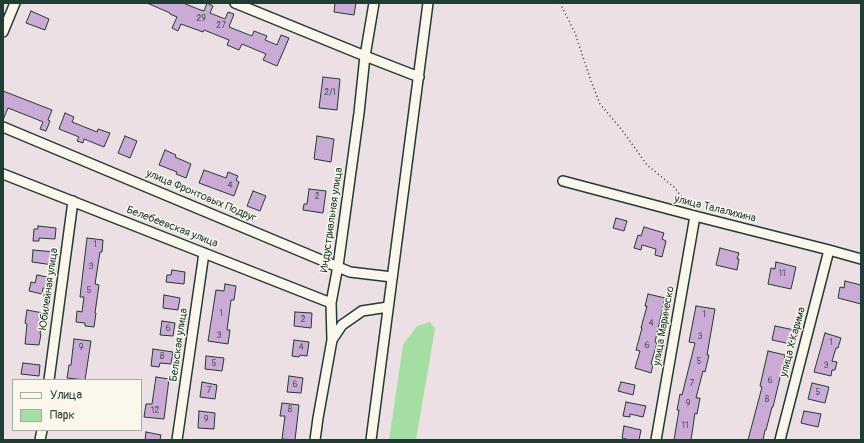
<!DOCTYPE html>
<meta charset="utf-8">
<style>
body{margin:0}
#map{position:relative;width:864px;height:443px;overflow:hidden;background:#ede0e5;font-family:Pangolin,sans-serif}
canvas{display:block}
.frame{position:absolute;inset:0;border:4px solid #1f3d34;pointer-events:none}
.legend{position:absolute;left:12px;top:379px;width:130px;height:52px;box-sizing:border-box;background:#fbf7ec;border:1px solid #a3ada2;margin:0;padding:5px 7px;list-style:none;font-size:12px;color:#1f3d34}
.legend li{display:flex;align-items:center;gap:8px;height:20px}
.legend b{width:20px;border:1px solid #a3ada2}
</style>
<div id="map">
<canvas width="864" height="443"></canvas>
<div class="frame"></div>
<ul class="legend">
<li><b style="height:5px;background:#fbf7ec"></b>Улица</li>
<li><b style="height:11px;background:#a5dea3"></b>Парк</li>
</ul>
</div>
<script>
const ctx = document.querySelector('canvas').getContext('2d');
ctx.lineJoin = 'round';
function fill(path, color) {
  ctx.fillStyle = color;
  ctx.fill(path, 'evenodd');
}
function poly(rows) {
  const path = new Path2D();
  for (const r of rows) {
    path.moveTo(r[0], r[1]);
    for (let i = 2; i < r.length; i += 2) path.lineTo(r[i], r[i + 1]);
  }
  return path;
}
function strokePath(path, color, width, dash) {
  ctx.strokeStyle = color;
  ctx.lineWidth = width;
  ctx.lineCap = dash ? 'butt' : 'round';
  ctx.setLineDash(dash || []);
  ctx.stroke(path);
}
function drawText(font, color, halo, rows, align = 'center') {
  ctx.font = font + ' Pangolin,sans-serif';
  ctx.lineWidth = 3;
  ctx.setLineDash([]);
  ctx.textBaseline = 'middle';
  ctx.strokeStyle = halo;
  ctx.fillStyle = color;
  for (const [text, x, y, turn = 0] of rows) {
    ctx.save();
    ctx.translate(x, y);
    ctx.rotate((+turn || 0) * Math.PI / 180);
    ctx.textAlign = isNaN(turn) ? turn : align;
    if (halo) ctx.strokeText(text, 0, 0);
    ctx.fillText(text, 0, 0);
    ctx.restore();
  }
}
fill(poly([
 [430,322,435,329,416,440,389,440,403,345,417,326]
]), '#a5dea3');
const building = poly([
 [147,3,183,3,198,9,204,11,207,3,213,6,210,13,225,19,228,12,234,14,229,27,252,36,254,31,267,36,265,40,277,45,281,35,289,38,277,66,263,60,266,54,242,44,239,50,227,45,229,40,204,30,203,32,181,24,178,31,172,28,177,17,170,14,170,13,147,3],
 [335,3,356,3,354,15,334,12,335,3],
 [31,11,49,19,45,30,26,23,31,11],
 [323,77,340,79,337,110,319,108,323,77],
 [3,91,52,110,48,120,50,121,46,131,40,129,43,122,36,119,8,108,3,120,3,91],
 [65,113,74,117,72,122,97,132,98,129,110,133,104,147,84,139,83,143,77,141,79,137,59,129,65,113],
 [125,136,137,141,130,158,118,153,125,136],
 [317,136,334,139,331,162,314,159,317,136],
 [165,150,176,155,175,157,191,164,186,178,176,174,177,172,159,165,165,150],
 [204,170,226,178,228,172,238,176,236,180,239,182,234,196,199,183,204,170],
 [309,189,326,191,323,213,303,210,304,204,307,204,309,189],
 [253,191,266,196,260,211,247,206,253,191],
 [616,218,627,221,624,231,613,228,616,218],
 [38,226,56,228,55,239,39,238,39,241,33,241,34,229,38,229,38,226],
 [644,227,664,233,662,239,666,241,662,257,655,255,656,249,642,245,641,250,634,248,638,235,641,236,644,227],
 [87,238,103,240,102,252,100,252,95,284,99,285,95,313,96,313,94,327,85,326,85,323,76,322,77,311,82,312,84,297,80,297,87,238],
 [720,248,739,253,737,259,739,259,737,270,716,265,720,248],
 [33,250,55,252,53,265,32,262,33,250],
 [776,262,796,267,791,289,768,284,771,268,775,269,776,262],
 [172,270,185,272,184,284,166,282,167,275,171,275,172,270],
 [37,275,52,278,50,289,43,288,42,294,29,291,31,282,35,283,37,275],
 [845,281,861,285,861,304,838,298,840,287,844,288,845,281],
 [225,284,236,286,234,300,231,300,227,330,230,330,228,344,208,341,216,290,224,291,225,284],
 [648,294,665,298,655,342,657,343,651,364,653,365,651,373,635,368,640,351,636,350,642,328,641,328,647,306,645,306,648,294],
 [164,295,180,298,178,310,163,308,164,295],
 [696,306,715,309,707,355,709,355,705,372,703,371,696,398,700,398,697,414,695,413,691,440,674,440,679,410,677,410,680,394,682,395,695,343,689,342,696,306],
 [27,310,43,313,40,334,41,334,39,345,25,344,27,324,25,323,27,310],
 [295,312,312,313,311,328,294,326,295,312],
 [162,321,175,323,173,336,160,335,162,321],
 [775,326,794,330,791,344,772,340,775,326],
 [825,333,841,338,838,348,836,348,832,361,837,362,835,370,832,370,831,376,814,372,825,333],
 [74,339,91,341,85,380,67,378,69,365,71,365,74,339],
 [294,340,309,342,307,356,300,355,299,357,292,356,294,340],
 [153,349,173,352,171,364,160,363,159,367,151,366,153,349],
 [768,351,785,355,783,365,773,407,772,407,766,430,765,430,763,440,748,440,762,387,760,386,768,351],
 [206,356,224,358,222,371,205,369,206,356],
 [23,363,40,365,39,376,21,374,23,363],
 [289,376,303,378,301,393,287,392,289,376],
 [156,377,169,379,164,419,144,417,146,404,152,404,156,377],
 [202,382,217,385,215,399,200,397,202,382],
 [621,382,635,385,633,395,618,391,621,382],
 [812,383,829,387,825,403,808,399,812,383],
 [626,402,646,406,643,417,630,414,630,417,623,416,626,402],
 [282,403,299,405,295,440,282,439,285,416,280,416,282,403],
 [199,411,215,413,214,429,198,428,199,411],
 [804,411,821,414,818,427,801,423,804,411],
 [624,426,641,430,639,440,630,440,622,438,624,426],
 [146,432,161,435,160,440,145,440,146,432]
]);
fill(building, '#cbaad5');
strokePath(building, '#1f3d34', 1);
const minor = poly([
 [235,3,365,56,419,77],
 [3,32,15,3],
 [3,127,350,272,392,277],
 [3,174,331,303],
 [563,181,695,216,829,250,861,259],
 [332,340,342,325,362,311,388,307],
 [49,380,73,201],
 [40,440,42,430],
 [177,440,204,253],
 [315,440,318,418,332,340,331,303,338,266,359,113,365,56,374,3],
 [371,440,428,3],
 [656,440,695,216],
 [780,440,829,250]
]);
strokePath(minor, '#1f3d34', 12);
strokePath(poly([
 [560,3,575,33,591,81,600,104,622,130,647,165,675,188,687,205]
]), '#1f3d34', 1.5, [1, 3]);
strokePath(minor, '#fbf7ec', 9);
drawText('9px', '#4a585c', null, [
 ["29",201,19],
 ["27",221,26],
 ["2/1",330,93],
 ["4",230,186],
 ["2",317,197],
 ["1",95,245],
 ["3",91,267],
 ["11",782,274],
 ["5",89,291],
 ["1",221,314],
 ["1",704,315],
 ["2",303,320],
 ["4",651,324],
 ["6",168,329],
 ["3",219,336],
 ["3",700,337],
 ["1",831,343],
 ["6",647,346],
 ["9",81,348],
 ["4",301,348],
 ["8",162,357],
 ["5",699,362],
 ["5",214,364],
 ["3",826,366],
 ["6",770,381],
 ["7",692,384],
 ["6",295,385],
 ["7",209,391],
 ["5",818,393],
 ["8",767,400],
 ["9",688,404],
 ["8",290,410],
 ["12",155,411],
 ["9",206,420],
 ["11",685,426]
]);
drawText('11px', '#1f3d34', '#fbf7ec', [
 ["улица Фронтовых Подруг",201,196,23],
 ["улица Талалихина",715,209,14],
 ["Индустриальная улица",332,220,-82],
 ["Белебеевская улица",172,227,21],
 ["Юбилейная улица",49,289,-82],
 ["улица Маринеско",664,326,-80],
 ["улица Х.Карима",793,342,-75],
 ["Бельская улица",179,345,-82]
]);
</script>
